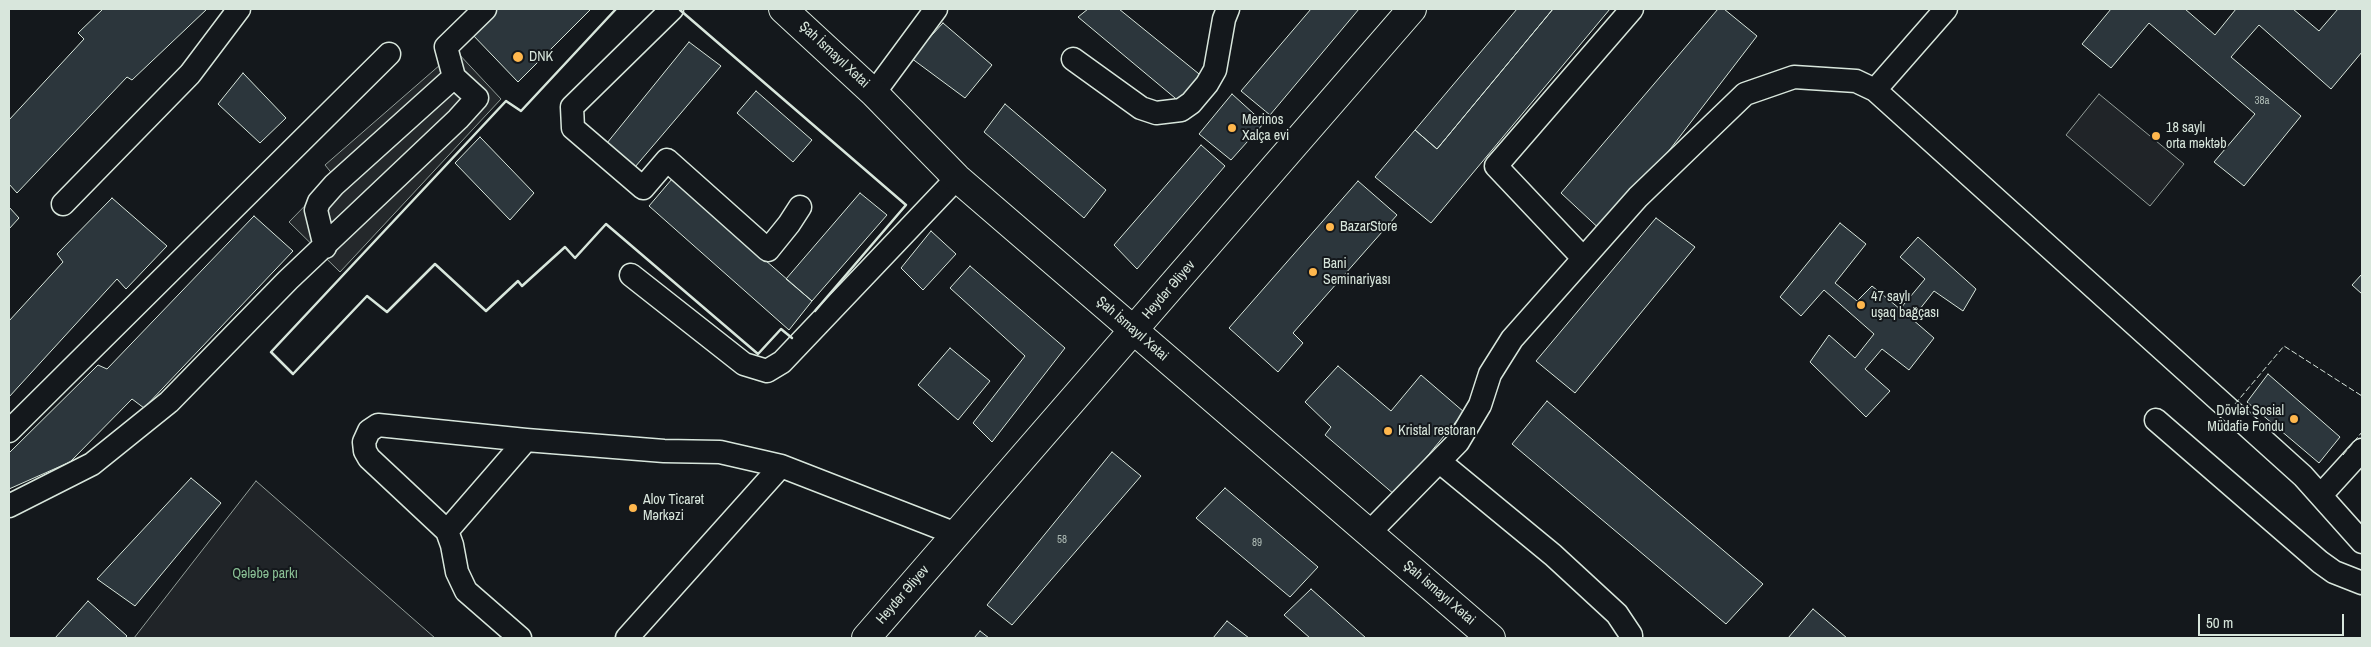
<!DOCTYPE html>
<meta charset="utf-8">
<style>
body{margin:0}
#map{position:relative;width:2371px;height:647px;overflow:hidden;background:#14181c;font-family:"Archivo Narrow",sans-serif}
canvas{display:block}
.frame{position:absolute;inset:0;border:10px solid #d8e6dc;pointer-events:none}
.scale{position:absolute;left:2198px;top:614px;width:146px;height:22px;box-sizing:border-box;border:2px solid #d8e6dc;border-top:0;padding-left:6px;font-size:15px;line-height:18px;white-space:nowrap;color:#d8e6dc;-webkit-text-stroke:4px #14181c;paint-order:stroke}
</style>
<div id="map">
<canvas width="2371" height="647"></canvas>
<div class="frame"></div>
<div class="scale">50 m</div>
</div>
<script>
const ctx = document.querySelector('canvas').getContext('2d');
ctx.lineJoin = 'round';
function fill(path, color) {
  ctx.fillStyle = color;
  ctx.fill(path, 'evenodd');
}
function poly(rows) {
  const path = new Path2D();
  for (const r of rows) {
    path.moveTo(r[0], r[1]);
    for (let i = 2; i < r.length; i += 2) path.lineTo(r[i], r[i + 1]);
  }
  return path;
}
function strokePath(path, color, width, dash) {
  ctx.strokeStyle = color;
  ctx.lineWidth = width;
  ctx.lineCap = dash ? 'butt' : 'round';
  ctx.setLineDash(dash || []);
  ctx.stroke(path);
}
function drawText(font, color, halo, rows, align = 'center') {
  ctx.font = font + ' "Archivo Narrow",sans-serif';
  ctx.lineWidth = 4;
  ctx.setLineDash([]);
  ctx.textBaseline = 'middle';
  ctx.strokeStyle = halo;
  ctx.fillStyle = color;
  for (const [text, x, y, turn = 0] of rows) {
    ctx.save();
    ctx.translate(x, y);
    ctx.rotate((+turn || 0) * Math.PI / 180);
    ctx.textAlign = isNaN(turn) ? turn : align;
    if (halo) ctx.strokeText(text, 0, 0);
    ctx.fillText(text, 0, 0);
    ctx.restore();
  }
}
const green = poly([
 [2099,94,2184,164,2150,206,2066,135,2099,94],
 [256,481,435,638,134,638,256,481]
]);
fill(green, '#202428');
strokePath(green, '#939e99', 1);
const parking = poly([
 [456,51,501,99,340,272,289,222,334,176,325,165,456,51]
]);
fill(parking, '#24282b');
strokePath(parking, '#939e99', 1);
const building = poly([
 [103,9,207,9,132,80,127,77,17,193,9,184,9,120,84,39,78,33,103,9],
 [492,9,591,9,518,82,470,32,492,9],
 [1088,9,1119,9,1204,78,1181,103,1078,17,1088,9],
 [1311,9,1359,9,1270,115,1241,91,1311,9],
 [1517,9,1553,9,1437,149,1415,130,1517,9],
 [1553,9,1610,9,1431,223,1375,177,1415,130,1437,149,1553,9],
 [1718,9,1724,9,1757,36,1605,234,1561,193,1718,9],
 [2111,9,2185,9,2215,35,2236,9,2293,9,2319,31,2338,9,2362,9,2362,52,2331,89,2259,25,2231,57,2301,116,2244,186,2214,162,2255,114,2149,23,2111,68,2082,44,2111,9],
 [943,23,992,65,965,98,911,58,943,23],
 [689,42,721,66,635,167,607,143,689,42],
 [243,73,286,118,260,143,218,104,243,73],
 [756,91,812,140,793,162,737,113,756,91],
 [1232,94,1264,123,1231,160,1199,134,1232,94],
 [1005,104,1106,190,1084,218,984,132,1005,104],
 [480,137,534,193,510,220,455,163,480,137],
 [1201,145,1225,166,1137,269,1114,245,1201,145],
 [672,179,812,301,789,330,649,206,672,179],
 [1358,181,1397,215,1293,333,1303,343,1278,372,1229,328,1358,181],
 [860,193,887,215,812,301,786,279,860,193],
 [112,198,167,246,126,289,117,279,9,397,9,321,63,262,57,254,112,198],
 [9,207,19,218,9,229,9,207],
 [254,216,293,251,144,408,132,399,70,462,9,489,9,453,98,365,107,369,254,216],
 [1656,218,1695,247,1575,393,1536,361,1656,218],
 [1840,223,1866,244,1835,283,1857,301,1872,286,1900,309,1925,279,1900,257,1918,237,1976,289,1963,311,1934,291,1912,319,1934,338,1909,370,1882,349,1865,369,1890,391,1866,417,1810,362,1829,335,1855,358,1874,334,1824,290,1801,316,1780,297,1840,223],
 [931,231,956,254,923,290,901,268,931,231],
 [970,266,1065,348,992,442,973,423,1025,356,950,288,970,266],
 [2362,274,2362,294,2352,285,2362,274],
 [950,348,990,381,958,420,918,385,950,348],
 [1338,366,1391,411,1421,375,1464,412,1395,495,1325,435,1331,427,1305,402,1338,366],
 [2268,374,2340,437,2319,463,2247,402,2268,374],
 [1547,401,1763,584,1726,624,1512,444,1547,401],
 [1112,452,1141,476,1012,625,987,605,1112,452],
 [191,478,221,503,135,606,97,579,191,478],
 [1225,488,1318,567,1290,597,1196,518,1225,488],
 [1311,589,1366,638,1310,638,1284,615,1311,589],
 [88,601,127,636,125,638,55,638,88,601],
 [1813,609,1847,638,1788,638,1813,609],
 [1227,621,1249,638,1213,638,1227,621],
 [980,631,989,638,974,638,980,631]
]);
fill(building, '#2c363c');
strokePath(building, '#d8e6dc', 1);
const minor = poly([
 [672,9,572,107,573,128,643,188,667,160,768,250,789,224,800,207],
 [1073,59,1141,108,1156,113,1181,110,1191,103,1207,84,1215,70,1224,19,1228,9],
 [1875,90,1946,9],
 [874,93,936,9],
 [63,204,190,74,239,9],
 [325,247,316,210,319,202,334,185,454,77],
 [1583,258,1496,166,1632,9],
 [631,275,744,364,767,371,782,362,957,178],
 [2156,420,2320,562,2334,572,2362,583],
 [9,431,389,54],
 [1440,462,1553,555,1617,614,1631,635,1631,638],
 [2321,495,2362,450],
 [9,506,92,464,169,402,288,280,458,119,477,98,454,77,446,47,485,9],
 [447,531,526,440],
 [1369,533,1458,442,1480,405,1490,374,1512,339,1638,197,1745,94,1794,77,1856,81,1875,90,2303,476,2362,542],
 [520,638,466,591,457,572,452,545,447,531,369,458,365,451,364,442,369,431,378,425,526,440,664,451,720,452,781,466,956,534],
 [627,638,781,466]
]);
const major = poly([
 [783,9,874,93,957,178,1491,638],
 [866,638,1412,9]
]);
strokePath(minor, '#d8e6dc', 25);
strokePath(major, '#d8e6dc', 30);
strokePath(minor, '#14181c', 22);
strokePath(major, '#14181c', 28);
strokePath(poly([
 [2235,404,2284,346,2362,396],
 [2343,455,2362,432]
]), '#d8e6dc', 1, [6, 2.5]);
strokePath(poly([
 [616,9,521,111,506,101,271,352,293,374,367,296,387,312,435,264,486,311,518,281,522,286,565,247,575,258,606,224,758,354,781,329,792,338],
 [680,10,906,205,815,311]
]), '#d8e6dc', 2.5);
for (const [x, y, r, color] of [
 [518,57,6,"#ffb74d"],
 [1232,128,5,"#ffb74d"],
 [2156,136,5,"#ffb74d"],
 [1330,227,5,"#ffb74d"],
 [1313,272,5,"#ffb74d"],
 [1861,305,5,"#ffb74d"],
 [2294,419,5,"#ffb74d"],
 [1388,431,5,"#ffb74d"],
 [633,508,5,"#ffb74d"]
]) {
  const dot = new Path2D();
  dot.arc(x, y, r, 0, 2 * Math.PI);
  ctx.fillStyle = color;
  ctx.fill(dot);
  strokePath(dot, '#14181c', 2);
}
drawText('11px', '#adbab4', null, [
 ["38a",2262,101],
 ["58",1062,540],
 ["89",1257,543]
]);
drawText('14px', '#d8e6dc', '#14181c', [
 ["Şah İsmayıl Xətai",834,55,43],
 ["Heydər Əliyev",1169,290,-49],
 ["Şah İsmayıl Xətai",1132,329,41],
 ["Şah İsmayıl Xətai",1439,593,41],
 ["Heydər Əliyev",903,595,-49]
]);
drawText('14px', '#d8e6dc', '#14181c', [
 ["DNK",529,57],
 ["Merinos",1242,120],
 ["Xalça evi",1242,136],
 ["18 saylı",2166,128],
 ["orta məktəb",2166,144],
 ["BazarStore",1340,227],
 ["Bani",1323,264],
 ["Seminariyası",1323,280],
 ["47 saylı",1871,297],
 ["uşaq bağçası",1871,313],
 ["Dövlət Sosial",2284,411,"right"],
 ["Müdafiə Fondu",2284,427,"right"],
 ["Kristal restoran",1398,431],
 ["Alov Ticarət",643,500],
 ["Mərkəzi",643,516]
], 'left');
drawText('14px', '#8ac095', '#14181c', [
 ["Qələbə parkı",265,574]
]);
</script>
